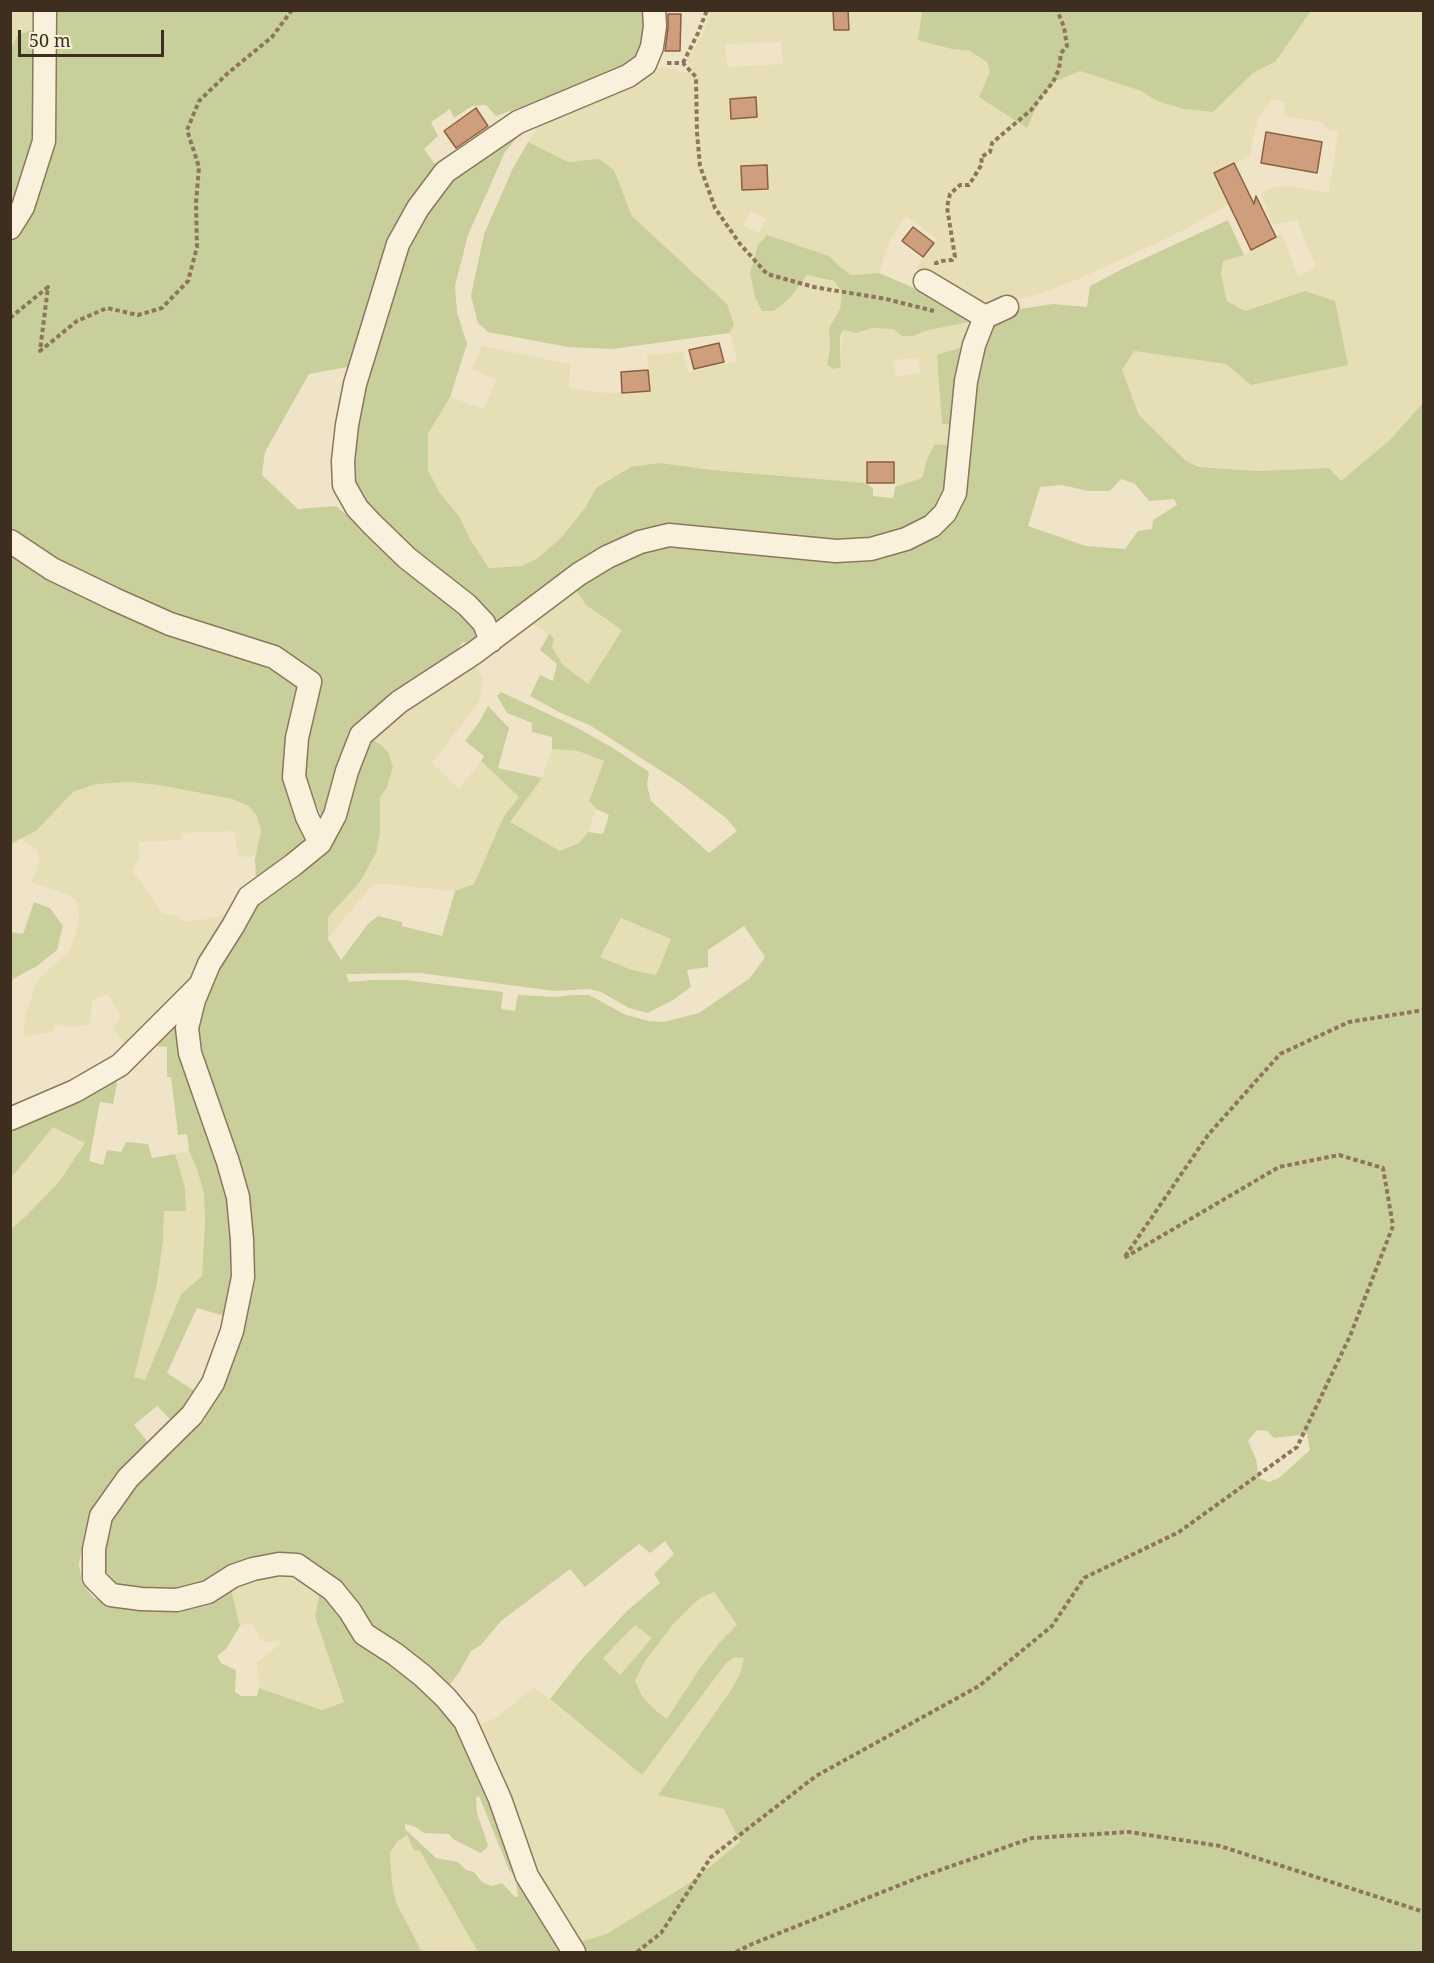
<!DOCTYPE html>
<style>
body{margin:0}
#map{position:relative;width:1434px;height:1963px;overflow:hidden;background:#f0e4c8;font-family:"Noto Serif",serif}
canvas{display:block}
.frame{position:absolute;inset:0;border:12px solid #3d2e20;pointer-events:none}
.scale{position:absolute;left:18px;top:30px;width:146px;height:27px;box-sizing:border-box;border:3px solid #3d2e20;border-top:0;padding-left:8px;font-size:18px;line-height:21px;white-space:nowrap;color:#3d2e20;-webkit-text-stroke:4px #f7eed8;paint-order:stroke}
</style>
<div id="map">
<canvas width="1434" height="1963"></canvas>
<div class="frame"></div>
<div class="scale">50 m</div>
</div>
<script>
const ctx = document.querySelector('canvas').getContext('2d');
ctx.lineJoin = 'round';
function fill(path, color) {
  ctx.fillStyle = color;
  ctx.fill(path, 'evenodd');
}
function poly(rows) {
  const path = new Path2D();
  for (const r of rows) {
    path.moveTo(r[0], r[1]);
    for (let i = 2; i < r.length; i += 2) path.lineTo(r[i], r[i + 1]);
  }
  return path;
}
function strokePath(path, color, width, dash) {
  ctx.strokeStyle = color;
  ctx.lineWidth = width;
  ctx.lineCap = dash ? 'butt' : 'round';
  ctx.setLineDash(dash || []);
  ctx.stroke(path);
}
fill(poly([
 [11,11,33,11,33,30,18,34,11,48],
 [710,11,833,11,834,30,849,30,848,11,922,11,921,15,937,44,952,49,970,51,987,62,1007,114,1027,127,1040,99,1056,81,1080,71,1141,91,1157,101,1182,109,1213,112,1253,73,1275,62,1311,11,1423,11,1423,403,1389,441,1341,482,1329,468,1257,471,1199,467,1186,461,1139,415,1122,370,1133,351,1226,364,1251,385,1279,299,1245,311,1227,300,1221,274,1223,260,1244,255,1276,238,1277,235,1282,234,1298,277,1316,267,1297,220,1273,225,1261,193,1273,187,1285,186,1329,193,1338,131,1326,129,1323,122,1283,116,1286,102,1273,99,1258,118,1249,157,1214,173,1229,204,1182,231,1081,278,1037,295,994,304,977,303,916,268,937,239,906,216,889,242,879,273,851,275,839,266,829,256,767,235,758,245,762,311,774,311,790,298,807,275,833,281,842,292,840,309,829,328,830,349,827,364,841,367,840,354,843,330,856,333,872,328,893,329,902,336,912,336,925,331,973,321,941,402,942,423,956,425,956,446,927,459,922,478,895,487,894,462,867,463,867,483,712,470,660,463,596,488,585,508,562,537,538,558,522,566,490,568,470,539,459,516,440,493,428,470,428,434,450,397,484,409,496,380,472,369,482,346,570,364,569,388,607,393,650,391,647,355,683,352,688,372,737,361,730,333,734,324,727,304,632,216,614,170,599,160,568,162,528,142,542,123,647,68,664,67,687,73,691,67,687,60,703,33],
 [781,42,783,64,727,67,725,44],
 [755,97,757,117,731,118,730,99],
 [767,165,768,189,742,190,741,166],
 [751,211,766,219,759,233,744,225],
 [918,358,921,373,896,376,893,360],
 [573,586,586,605,622,630,588,684,563,665,552,647,554,638,526,619],
 [470,659,479,671,483,681,479,702,432,763,459,789,481,761,519,797,504,816,474,884,455,891,374,883,327,939,328,917,360,882,380,796,386,789,368,737],
 [552,749,578,751,604,761,589,801,596,809,588,832,579,843,560,851,509,822,542,778],
 [129,782,159,785,232,799,247,805,256,814,261,830,256,856,238,857,234,831,181,833,181,840,139,842,139,860,131,869,163,913,176,916,186,922,213,918,230,912,221,931,178,995,125,1043,113,1029,121,1017,107,994,92,1001,90,1024,76,1027,55,1024,52,1032,24,1036,25,1016,37,981,71,949,79,920,76,899,64,893,30,882,34,878,40,858,35,848,22,839,37,830,73,792,97,784],
 [622,918,671,939,656,975,632,970,600,957],
 [53,1127,85,1143,58,1183,26,1216,11,1229,11,1178],
 [189,1151,197,1169,204,1194,205,1221,202,1276,181,1294,145,1381,134,1377,157,1284,163,1241,164,1210,186,1210,185,1187,175,1154],
 [277,1569,321,1585,315,1618,344,1702,322,1710,259,1688,257,1662,282,1643,280,1641,264,1642,259,1637,253,1625,247,1623,240,1626,230,1585],
 [714,1592,737,1625,719,1643,700,1668,668,1719,654,1709,642,1696,635,1681,645,1661,675,1622,700,1598],
 [635,1624,653,1638,620,1675,602,1658],
 [737,1657,745,1658,740,1674,731,1690,658,1794,724,1809,740,1842,691,1882,626,1922,608,1933,591,1939,576,1942,530,1872,474,1727,496,1718,534,1687,642,1775,711,1682,727,1662],
 [407,1835,414,1849,420,1851,478,1952,422,1952,396,1902,392,1883,390,1853,397,1842]
]), '#e6deb5');
fill(poly([
 [49,11,650,11,645,50,627,65,561,93,496,116,486,105,472,106,454,118,450,109,431,122,438,136,424,149,437,167,353,366,309,374,265,452,262,475,298,509,336,506,417,574,469,614,477,634,470,645,463,642,458,649,462,651,357,729,327,818,320,813,300,770,316,677,309,666,197,623,79,574,11,535,11,242,37,193],
 [922,11,922,10,1311,11,1275,62,1253,73,1213,112,1183,109,1157,101,1141,91,1080,71,1056,81,1040,99,1027,128,979,97,990,72,987,62,970,51,952,49,918,40],
 [33,30,35,151,11,215,11,48,18,34],
 [530,122,505,152,468,235,455,286,457,312,467,344,450,397,428,434,428,470,440,493,459,516,470,539,489,568,522,566,538,558,562,537,585,508,596,488,631,467,660,463,712,470,867,483,873,489,873,496,893,498,895,487,922,478,927,459,935,444,956,446,938,516,866,547,659,531,499,627,376,522,345,477,346,456,401,260,440,187],
 [528,142,568,162,599,159,614,170,632,216,727,304,734,324,730,333,612,349,568,347,488,332,478,323,471,296,484,234,513,168],
 [1228,220,1244,255,1223,261,1221,274,1227,301,1245,311,1305,291,1335,301,1348,365,1251,385,1226,364,1134,351,1122,370,1139,415,1186,461,1199,467,1257,471,1329,468,1341,481,1389,441,1423,403,1423,1952,583,1952,576,1942,591,1939,608,1933,626,1922,691,1882,740,1842,724,1809,658,1795,731,1690,740,1674,744,1658,736,1657,727,1662,642,1775,550,1699,581,1660,628,1610,660,1583,654,1574,674,1554,665,1541,650,1553,639,1544,585,1587,570,1569,501,1621,481,1645,471,1651,460,1671,445,1691,293,1559,184,1592,149,1594,117,1584,99,1563,103,1532,131,1490,154,1461,204,1420,218,1389,247,1287,193,1024,208,986,260,896,322,858,343,821,368,737,381,745,388,752,393,767,386,789,380,797,380,833,376,853,360,882,328,917,328,939,341,960,368,924,378,916,402,922,402,926,442,936,455,891,474,884,504,816,519,797,481,761,484,756,465,741,478,724,488,706,509,728,498,768,542,778,510,822,560,851,579,843,588,832,603,834,609,815,596,809,589,801,604,761,578,751,552,749,552,737,532,732,532,723,507,713,497,696,501,692,574,726,613,748,649,772,647,785,651,801,709,853,737,831,726,818,680,783,591,726,559,712,530,696,540,675,553,681,557,664,540,650,549,634,554,638,552,647,563,665,588,684,622,630,586,605,573,586,658,543,812,556,937,531,973,369,997,318,1013,310,1053,304,1087,307,1090,286,1128,266],
 [1121,479,1135,484,1149,501,1174,499,1177,505,1153,520,1152,529,1138,531,1125,549,1086,546,1028,526,1040,487,1062,485,1088,491,1110,491],
 [621,918,671,939,656,975,632,970,600,957],
 [744,926,765,957,750,978,699,1013,663,1022,649,1021,626,1015,589,995,572,995,555,997,518,995,515,1011,501,1009,503,992,404,980,372,980,349,982,346,974,420,973,554,991,589,989,601,992,629,1008,648,1013,673,1000,691,987,687,970,708,967,708,950],
 [1257,1430,1267,1431,1274,1438,1307,1434,1310,1450,1279,1478,1269,1482,1259,1478,1256,1459,1248,1441],
 [714,1592,737,1625,719,1643,700,1668,667,1719,654,1709,642,1696,635,1681,645,1661,675,1622,700,1598],
 [635,1625,652,1638,620,1675,603,1658],
 [767,235,829,256,839,266,851,275,879,273,966,310,973,321,925,331,913,336,902,336,893,329,872,328,856,333,843,330,840,337,840,354,841,367,834,369,827,365,830,349,829,328,840,309,842,292,834,281,807,275,790,298,774,311,762,311,755,297,750,273,758,245],
 [968,345,956,425,942,424,937,355],
 [10,555,62,581,285,671,302,686,292,729,311,848,256,881,255,860,261,830,256,814,247,805,232,799,159,785,129,782,97,784,73,792,37,830,11,844],
 [34,902,50,908,63,926,57,950,37,966,13,979,11,984,11,932,23,934],
 [182,1008,217,1145,238,1248,225,1316,197,1308,167,1373,193,1390,198,1397,175,1424,157,1406,134,1425,150,1445,117,1478,85,1529,79,1565,82,1584,94,1598,139,1610,230,1585,240,1626,226,1649,217,1656,221,1663,236,1670,235,1692,241,1696,257,1696,259,1688,322,1710,344,1702,315,1617,321,1585,441,1698,568,1952,478,1952,420,1851,414,1850,407,1835,397,1842,390,1853,392,1883,396,1902,422,1952,11,1952,11,1229,26,1216,58,1183,85,1143,53,1127,11,1178,10,1129,116,1079,117,1085,113,1104,100,1102,89,1161,103,1165,107,1150,121,1152,126,1142,148,1144,152,1158,175,1154,185,1187,186,1211,164,1211,163,1241,157,1284,134,1377,145,1380,181,1294,202,1276,205,1221,204,1194,197,1169,189,1151,187,1134,178,1135,171,1077,167,1077,167,1047,146,1045],
 [479,1796,509,1870,516,1878,518,1897,515,1897,502,1883,491,1886,482,1882,474,1872,466,1870,458,1862,436,1858,405,1829,405,1824,414,1826,424,1833,449,1834,453,1839,480,1853,487,1848,488,1845,477,1813,476,1798]
]), '#c9cf9b');
const building = poly([
 [833,10,848,10,849,30,834,30,833,10],
 [668,14,681,14,680,51,665,51,668,28,668,14],
 [756,97,757,117,731,119,730,99,756,97],
 [476,108,488,126,456,148,444,131,476,108],
 [1266,132,1322,142,1317,173,1261,163,1266,132],
 [1234,163,1254,204,1256,196,1276,237,1251,250,1214,173,1234,163],
 [767,165,768,189,742,190,741,166,767,165],
 [913,227,934,243,923,257,902,241,913,227],
 [719,343,724,362,694,369,689,350,719,343],
 [648,370,650,391,622,393,621,372,648,370],
 [867,462,894,462,894,483,867,483,867,462]
]);
fill(building, '#cf9f7d');
strokePath(building, '#8d5f41', 1.5);
const minor = poly([
 [10,228,23,207,44,141,45,10],
 [925,281,985,317],
 [10,541,52,569,114,599,170,624,274,657,310,682,297,738,294,777,307,817,320,843],
 [491,641,484,623,467,605,407,558,372,524,357,508,344,485,343,461,347,425,355,384,398,244,418,208,445,172,518,122,628,76,645,64,652,47,655,26,654,10],
 [10,1119,75,1091,120,1065,198,987],
 [574,1952,527,1876,500,1799,465,1721,446,1698,423,1676,395,1654,364,1634,350,1611,333,1590,297,1565,279,1564,253,1569,233,1576,208,1592,177,1600,141,1599,111,1595,94,1578,94,1549,101,1516,128,1478,192,1415,213,1383,232,1331,243,1277,242,1240,238,1197,228,1162,190,1053,187,1028,194,1000,209,964,233,926,249,897,293,865,320,843,335,815,347,771,361,735,399,702,474,653,579,574,607,557,640,542,669,535,836,551,871,549,906,539,932,526,945,513,955,493,966,381,974,345,985,317,1007,307]
]);
strokePath(minor, '#8d765c', 25);
strokePath(poly([
 [667,63,683,63,696,77,697,133,700,166,715,208,740,244,767,274,814,287,886,299,934,311],
 [683,63,698,33,707,10],
 [936,265,936,263,942,261,952,260,955,257,947,207,950,194,960,185,969,185,982,164,981,157,990,152,992,143,1031,110,1053,82,1059,69,1061,53,1067,46,1064,27,1057,10],
 [10,318,48,287,40,351,77,321,107,308,138,315,162,308,188,281,197,247,196,203,199,167,187,130,199,101,228,73,272,37,292,10],
 [637,1952,661,1933,711,1857,816,1776,979,1686,1052,1626,1084,1578,1179,1532,1297,1447,1350,1336,1393,1226,1383,1168,1339,1155,1279,1167,1124,1258,1208,1135,1280,1054,1349,1022,1424,1010],
 [736,1952,752,1944,920,1877,1032,1838,1129,1832,1220,1846,1424,1912]
]), '#8d765c', 4, [4.5, 3]);
strokePath(minor, '#faf1dc', 22);
</script>
